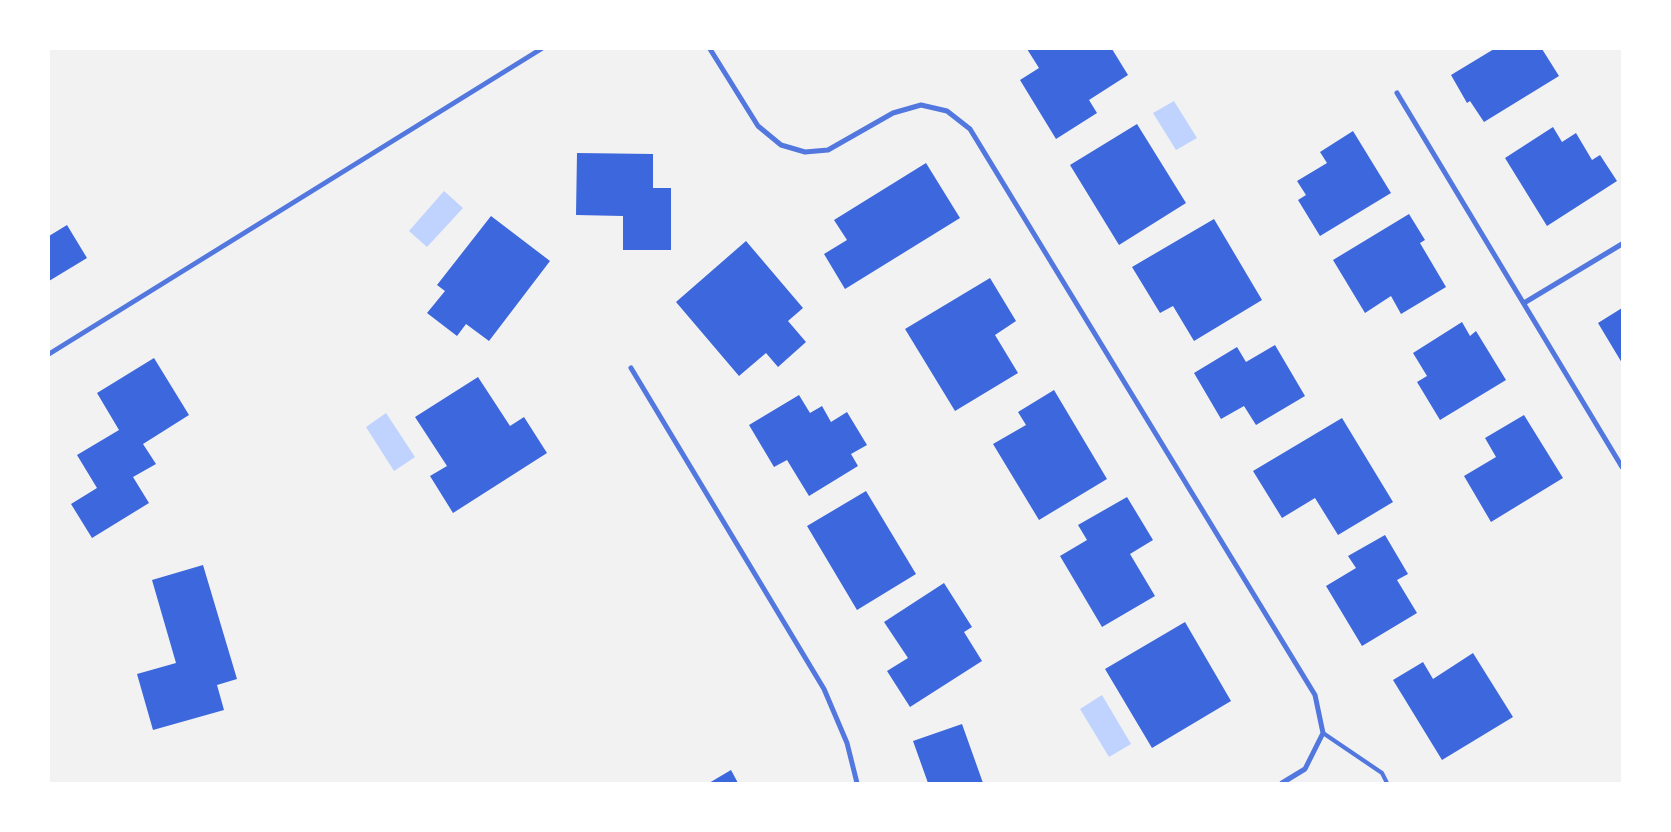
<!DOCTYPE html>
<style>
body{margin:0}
#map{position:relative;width:1671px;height:832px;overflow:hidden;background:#f2f2f2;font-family:"Exo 2",sans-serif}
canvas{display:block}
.frame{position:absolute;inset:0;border:50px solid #fff;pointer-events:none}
</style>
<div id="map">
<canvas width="1671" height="832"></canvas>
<div class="frame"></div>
</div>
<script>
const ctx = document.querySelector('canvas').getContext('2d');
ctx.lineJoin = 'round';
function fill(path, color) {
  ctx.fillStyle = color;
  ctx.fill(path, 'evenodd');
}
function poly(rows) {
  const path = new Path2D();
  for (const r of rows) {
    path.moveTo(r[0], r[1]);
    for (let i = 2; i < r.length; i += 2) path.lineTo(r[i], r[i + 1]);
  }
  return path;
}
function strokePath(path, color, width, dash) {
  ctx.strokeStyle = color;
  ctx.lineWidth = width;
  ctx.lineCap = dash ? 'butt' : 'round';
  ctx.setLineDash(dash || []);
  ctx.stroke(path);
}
fill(poly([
 [1174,101,1197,138,1176,150,1153,113],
 [444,191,463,208,427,247,409,231],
 [386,413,415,457,394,471,366,427],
 [1102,695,1131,744,1109,757,1080,709]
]), '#bfd3fe');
fill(poly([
 [1027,49,1112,49,1128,75,1089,100,1097,113,1056,139,1020,80,1039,68],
 [1494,49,1542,49,1559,76,1484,122,1470,101,1467,103,1451,75],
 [1137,124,1186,203,1119,245,1070,165],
 [1553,127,1562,142,1576,133,1592,160,1600,155,1617,181,1547,226,1505,158],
 [1353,131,1391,193,1320,236,1298,200,1306,195,1297,181,1327,163,1320,152],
 [577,153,653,154,653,188,671,188,671,250,623,250,623,216,576,215],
 [926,163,960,218,845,289,824,254,847,240,834,220],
 [1409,214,1425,240,1420,243,1446,287,1401,314,1391,296,1365,313,1333,260],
 [491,216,550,261,489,341,466,324,457,336,427,313,445,291,437,285],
 [1214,219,1262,300,1194,341,1173,306,1160,313,1132,267],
 [67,225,87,258,49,281,49,236],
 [746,241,803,308,788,321,806,342,778,367,766,353,739,376,676,302],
 [990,278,1016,321,995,335,1018,373,955,411,905,329],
 [1622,308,1622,363,1598,323],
 [1462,322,1470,336,1476,331,1506,380,1440,420,1417,382,1427,376,1413,353],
 [1275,345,1305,396,1256,425,1244,406,1221,419,1194,373,1237,347,1246,362],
 [154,358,189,415,143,444,156,464,133,477,149,503,92,538,71,504,97,488,77,455,119,430,97,393],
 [478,377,510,426,524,417,547,453,453,513,430,476,447,466,415,417],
 [1054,390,1107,479,1039,520,993,444,1026,425,1018,412],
 [799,395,810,413,822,406,831,422,847,412,867,445,851,454,858,466,809,496,787,460,774,467,749,425],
 [1524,415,1563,478,1491,522,1464,476,1496,457,1485,438],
 [1342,418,1393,502,1338,535,1315,498,1282,518,1253,471],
 [866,491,916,574,857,610,807,526],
 [1127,497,1153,540,1130,554,1155,596,1102,627,1060,556,1087,540,1078,525],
 [1385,535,1408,574,1397,580,1417,613,1362,646,1326,586,1356,568,1348,556],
 [203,565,237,679,217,685,224,710,153,730,137,674,176,663,152,580],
 [944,583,972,627,964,632,982,661,910,707,887,671,908,658,884,622],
 [1185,622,1231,701,1152,748,1105,669],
 [1473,653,1513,717,1442,760,1393,680,1423,662,1433,679],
 [962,724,983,783,928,783,913,741],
 [731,770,738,783,709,783]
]), '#3d67dc');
strokePath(poly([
 [1323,733,1382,773,1387,783]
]), '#5277de', 4);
strokePath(poly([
 [710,49,758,126,781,145,805,152,828,150,893,113,921,105,947,111,970,129,1315,695,1323,733,1305,769,1282,783],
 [1397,93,1622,467],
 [1524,303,1622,244],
 [49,354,541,49],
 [631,368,824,689,847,743,857,783]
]), '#5277de', 5);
</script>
